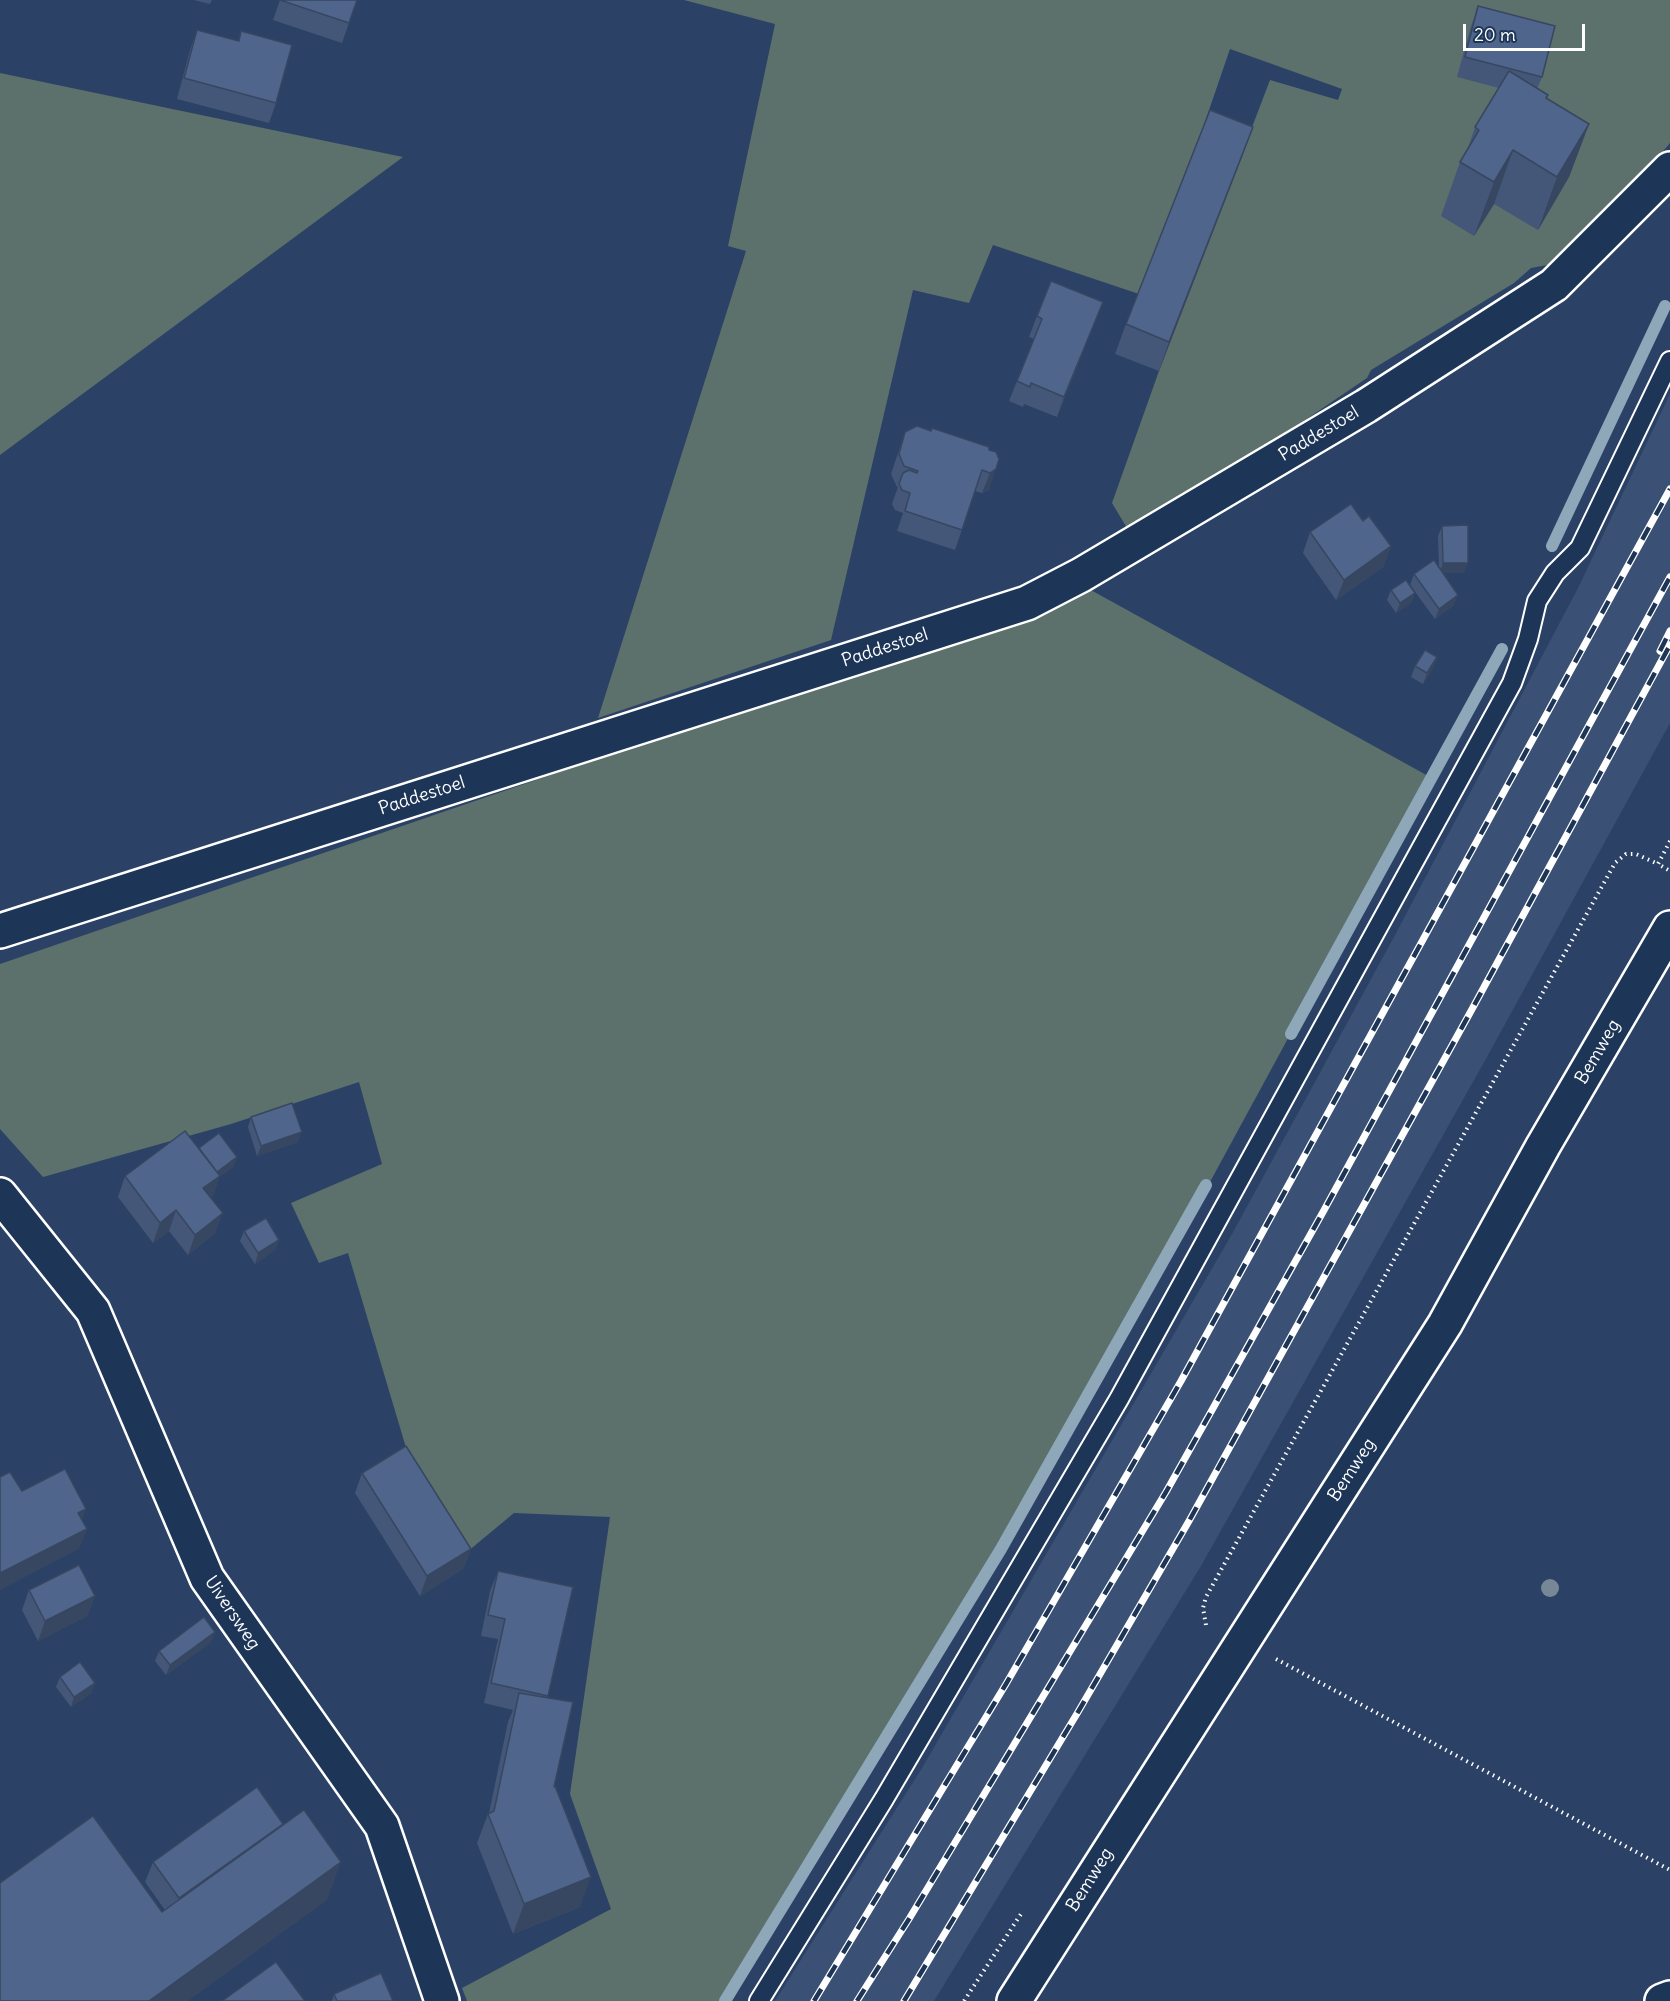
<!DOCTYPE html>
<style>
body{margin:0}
#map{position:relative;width:1670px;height:2001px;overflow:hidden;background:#2b4266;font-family:Delius,sans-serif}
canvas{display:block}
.scale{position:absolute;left:1463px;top:24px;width:122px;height:27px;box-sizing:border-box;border:3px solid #fff;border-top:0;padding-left:8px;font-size:18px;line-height:21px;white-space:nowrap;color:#fff;-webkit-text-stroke:4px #1d3557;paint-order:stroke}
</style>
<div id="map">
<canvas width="1670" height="2001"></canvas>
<div class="scale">20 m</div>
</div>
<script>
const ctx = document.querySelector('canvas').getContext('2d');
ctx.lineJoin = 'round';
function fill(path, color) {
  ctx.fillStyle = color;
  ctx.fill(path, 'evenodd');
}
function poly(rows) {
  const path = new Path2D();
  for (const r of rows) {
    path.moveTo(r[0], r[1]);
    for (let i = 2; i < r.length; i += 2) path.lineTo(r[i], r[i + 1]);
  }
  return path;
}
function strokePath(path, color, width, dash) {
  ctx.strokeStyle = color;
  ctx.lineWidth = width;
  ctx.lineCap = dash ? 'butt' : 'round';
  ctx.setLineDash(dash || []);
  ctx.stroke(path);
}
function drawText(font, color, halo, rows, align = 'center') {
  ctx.font = font + ' Delius,sans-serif';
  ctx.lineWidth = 4.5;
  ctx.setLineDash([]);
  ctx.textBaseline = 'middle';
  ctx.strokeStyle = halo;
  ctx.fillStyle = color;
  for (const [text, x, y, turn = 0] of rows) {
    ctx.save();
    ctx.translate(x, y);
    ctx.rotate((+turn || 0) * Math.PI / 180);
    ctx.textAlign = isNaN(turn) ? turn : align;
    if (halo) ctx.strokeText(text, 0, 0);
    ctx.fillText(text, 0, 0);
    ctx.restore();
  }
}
fill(poly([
 [1670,394,1670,723,1487,1057,1201,1566,934,2001,775,2001,922,1768,1232,1234,1395,935,1578,588]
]), '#3a5074');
fill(poly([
 [684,0,1670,0,1670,143,1611,213,1553,264,1531,268,1514,283,1371,370,1367,378,1137,534,1130,533,1112,503,1159,371,1270,80,1338,100,1342,89,1230,49,1199,139,1139,294,993,245,969,303,913,290,831,640,598,718,746,251,728,246,775,24],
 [0,73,311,138,403,157,0,455],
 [1089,589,1430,777,1204,1193,1051,1463,798,1881,722,2001,467,2001,462,1988,611,1909,570,1794,610,1517,514,1513,467,1552,407,1451,348,1253,319,1263,291,1203,382,1164,359,1082,231,1124,43,1177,0,1129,0,964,606,756,892,666,1059,604]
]), '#5c716c');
strokePath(poly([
 [1552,546,1665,306],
 [1291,1034,1502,649],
 [725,2001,1001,1549,1206,1185]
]), '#8ea7b9', 12);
const service = poly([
 [759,2001,884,1799,1119,1399,1512,683,1528,639,1537,601,1555,573,1580,548,1670,361]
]);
const minor = poly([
 [0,931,1027,603,1081,575,1366,406,1554,285,1670,169],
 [0,1195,93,1311,207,1578,382,1826,442,2001],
 [1014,2001,1445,1324,1543,1146,1670,928],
 [1662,2001,1670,1998]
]);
strokePath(service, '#fff', 22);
strokePath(minor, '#fff', 38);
strokePath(poly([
 [1670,841,1658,864,1670,871],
 [1206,1625,1203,1608,1206,1597,1615,863,1626,854,1636,854,1658,864],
 [1276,1659,1670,1870],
 [964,2001,1021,1914]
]), '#fff', 4, [1.5, 4.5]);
strokePath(service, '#1d3557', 18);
strokePath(minor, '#1d3557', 33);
const rail = poly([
 [1660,651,1670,631],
 [814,2001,1006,1684,1181,1381,1670,489],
 [857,2001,909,1919,1166,1492,1323,1212,1670,577],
 [904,2001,1078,1712,1189,1521,1471,1011,1670,645]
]);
strokePath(rail, '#fff', 7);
strokePath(rail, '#1d3557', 4.5, [14]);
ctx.fillStyle = '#778796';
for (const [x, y] of [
 [1550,1588]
]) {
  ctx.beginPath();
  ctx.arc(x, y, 9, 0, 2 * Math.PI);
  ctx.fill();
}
fill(poly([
 [194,0,212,0,210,4],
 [280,0,357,0,342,43,273,20],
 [1478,6,1542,77,1537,89,1546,98,1589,124,1569,177,1538,230,1494,204,1474,236,1441,216,1460,162,1467,151,1475,127,1499,88,1457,77,1471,26],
 [197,30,238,41,241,31,276,103,269,123,177,99,190,50],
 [1253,127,1159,371,1115,354,1126,324],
 [1037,316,1095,322,1057,417,1024,404,1023,407,1009,401,1034,339,1029,337],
 [905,432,989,450,996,452,989,490,982,493,975,491,955,550,897,531,903,513,895,510,892,504,898,487,897,487,891,474],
 [1363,521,1391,546,1383,567,1336,600,1303,553,1310,532],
 [1442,526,1464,573,1443,573,1454,605,1435,619,1410,585,1414,574,1439,568,1438,536],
 [1391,590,1415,593,1411,603,1396,613,1387,600],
 [1437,657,1433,668,1423,684,1411,677,1415,666],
 [251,1117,298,1142,257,1156,248,1127],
 [199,1149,237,1157,233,1167,219,1177,213,1196,211,1197,215,1233,188,1255,169,1231,153,1243,118,1197,125,1176],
 [244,1231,279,1240,275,1250,255,1264,240,1241],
 [362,1473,471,1549,463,1569,420,1596,355,1493],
 [498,1571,573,1587,547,1698,554,1787,580,1907,513,1934,477,1843,488,1814,489,1813,508,1722,513,1710,484,1703,498,1639,481,1636,490,1591],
 [29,1590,95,1596,87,1616,38,1641,22,1610],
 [211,1642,166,1675,155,1661,159,1651],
 [60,1677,95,1683,91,1693,71,1707,56,1687],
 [153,1862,327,1900,162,1912,165,1910,145,1882],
 [334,1994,393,2001,332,2001]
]), '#445778');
fill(poly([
 [1589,124,1569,177,1538,230,1557,177],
 [1253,127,1242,157,1159,371,1169,342],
 [1513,150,1494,204,1474,236,1494,182],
 [1103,302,1057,417,1064,397],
 [996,469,989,490,982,493,990,473],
 [1391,546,1383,567,1336,600,1344,580],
 [1443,563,1468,563,1464,573,1439,573],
 [1415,593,1411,603,1396,613,1400,603],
 [1458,595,1454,605,1435,619,1439,609],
 [1437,657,1433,668,1423,684,1427,673],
 [302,1132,298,1142,257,1156,261,1146],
 [237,1157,233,1167,219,1177,213,1196,196,1208,203,1188,217,1172],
 [176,1210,169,1231,153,1243,160,1223],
 [223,1213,215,1233,188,1255,195,1235],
 [279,1240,275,1250,255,1264,258,1253],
 [86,1509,78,1530,78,1513],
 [87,1529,79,1549,0,1590,0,1573],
 [471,1549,463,1569,420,1596,427,1576],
 [95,1596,87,1616,38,1641,45,1621],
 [215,1632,211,1642,166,1675,170,1665],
 [95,1683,91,1693,71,1707,74,1697],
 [283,1824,172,1919,179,1898],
 [341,1862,327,1900,188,2001,149,2001],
 [591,1877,580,1907,513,1934,524,1904]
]), '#374761');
const building = poly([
 [280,0,357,0,349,23,280,0],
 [1478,6,1555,26,1542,77,1465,57,1478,6],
 [197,30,239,41,241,31,292,45,276,103,184,78,197,30],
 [1509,71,1548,95,1546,98,1589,124,1557,177,1513,150,1494,182,1460,162,1479,130,1475,127,1509,71],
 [1210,110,1253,127,1169,342,1126,324,1210,110],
 [1051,281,1103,302,1064,397,1031,383,1030,387,1017,381,1042,319,1037,316,1051,281],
 [917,426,931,431,932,428,989,447,989,450,996,452,999,459,996,469,990,473,982,470,962,530,905,511,910,493,902,490,899,484,903,473,909,470,917,473,918,471,904,466,899,454,905,432,917,426],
 [1351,504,1363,521,1369,516,1391,546,1344,580,1310,532,1351,504],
 [1468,525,1468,563,1443,563,1442,526,1468,525],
 [1434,560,1458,595,1439,609,1414,574,1434,560],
 [1406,580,1415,593,1400,603,1391,590,1406,580],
 [1425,650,1437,657,1427,673,1415,666,1425,650],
 [292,1103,302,1132,261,1146,251,1117,292,1103],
 [185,1131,220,1176,203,1188,223,1213,195,1235,176,1210,160,1223,125,1176,185,1131],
 [219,1133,237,1157,217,1172,199,1148,219,1133],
 [266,1218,279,1240,258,1253,244,1231,266,1218],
 [406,1446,471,1549,427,1576,362,1473,406,1446],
 [65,1469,86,1509,78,1513,87,1529,0,1573,0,1477,10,1472,22,1491,65,1469],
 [79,1565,95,1596,45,1621,29,1590,79,1565],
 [498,1571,573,1587,548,1696,491,1683,505,1619,488,1615,498,1571],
 [204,1617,215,1632,170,1665,159,1651,204,1617],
 [80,1662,95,1683,74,1697,60,1677,80,1662],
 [519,1693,573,1702,554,1787,555,1786,591,1877,524,1904,488,1814,494,1811,519,1693],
 [257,1787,283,1824,179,1898,153,1862,257,1787],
 [304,1810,341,1862,149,2001,0,2001,0,1883,93,1816,162,1912,304,1810],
 [276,1962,305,2001,222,2001,276,1962],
 [381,1973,393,2001,337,2001,334,1994,381,1973]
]);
fill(building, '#4f658b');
strokePath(building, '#374761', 1.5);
drawText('18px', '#fff', '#1d3557', [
 ["Paddestoel",1319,434,-31],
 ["Paddestoel",885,648,-18],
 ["Paddestoel",422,796,-18],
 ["Bemweg",1598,1052,-60],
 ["Bemweg",1352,1470,-57],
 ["Uiversweg",232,1613,56],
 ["Bemweg",1090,1880,-58]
]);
</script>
